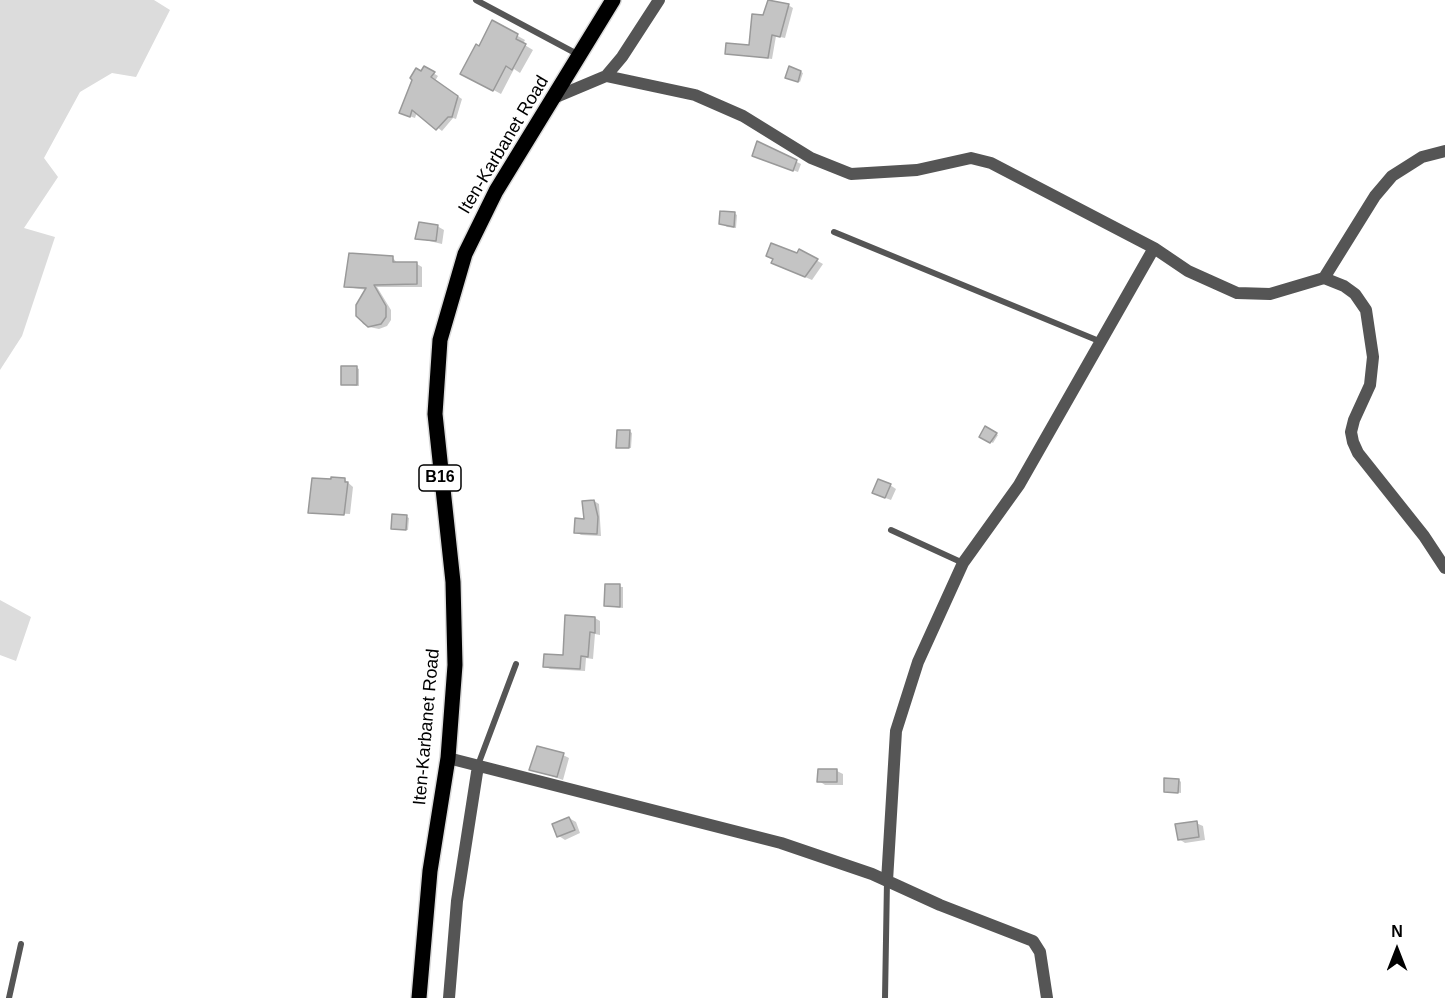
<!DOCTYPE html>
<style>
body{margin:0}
#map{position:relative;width:1445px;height:998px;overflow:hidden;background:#fff;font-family:Arial,sans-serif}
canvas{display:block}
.north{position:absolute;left:1367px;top:920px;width:60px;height:60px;-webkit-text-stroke:4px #fff;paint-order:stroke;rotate:0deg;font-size:16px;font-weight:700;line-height:24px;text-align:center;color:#000}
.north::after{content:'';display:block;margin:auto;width:21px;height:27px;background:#000;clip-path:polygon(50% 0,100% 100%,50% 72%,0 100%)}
</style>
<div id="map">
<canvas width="1445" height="998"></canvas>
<div class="north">N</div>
</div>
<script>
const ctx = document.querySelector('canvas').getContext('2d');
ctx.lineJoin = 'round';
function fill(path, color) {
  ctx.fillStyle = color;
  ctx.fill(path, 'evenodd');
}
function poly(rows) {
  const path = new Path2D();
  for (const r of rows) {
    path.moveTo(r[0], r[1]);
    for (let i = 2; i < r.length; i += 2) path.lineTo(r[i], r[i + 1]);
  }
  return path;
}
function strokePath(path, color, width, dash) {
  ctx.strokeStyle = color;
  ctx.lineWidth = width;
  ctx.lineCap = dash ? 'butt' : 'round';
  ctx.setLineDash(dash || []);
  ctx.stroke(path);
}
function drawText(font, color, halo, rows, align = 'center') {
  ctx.font = font + ' Arial,sans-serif';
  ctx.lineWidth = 4.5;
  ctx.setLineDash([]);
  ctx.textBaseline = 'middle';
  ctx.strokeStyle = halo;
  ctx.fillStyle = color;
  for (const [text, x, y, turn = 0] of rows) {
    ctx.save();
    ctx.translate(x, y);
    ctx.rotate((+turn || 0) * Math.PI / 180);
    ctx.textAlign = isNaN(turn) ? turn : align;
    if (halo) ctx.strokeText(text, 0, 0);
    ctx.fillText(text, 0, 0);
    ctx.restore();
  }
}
fill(poly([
 [0,0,154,0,170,10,136,77,112,73,80,92,44,158,58,177,24,228,55,237,22,336,0,370],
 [0,600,31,617,16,661,0,655]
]), '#dcdcdc');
fill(poly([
 [788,5,793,8,785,38,776,36,772,59,727,53,750,46,764,16],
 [493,22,525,40,523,44,533,50,520,73,514,69,501,94,462,73],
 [425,68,438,76,435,81,462,99,456,119,453,118,442,131,417,112,415,118,406,115],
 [801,72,803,73,800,82,787,78],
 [758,143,801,164,798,172,759,158],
 [734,213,737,215,736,228,727,227,721,223],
 [437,226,444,230,442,244,417,238],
 [800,251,823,264,812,280,780,266,774,260,798,255],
 [393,258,398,264,417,264,422,267,422,287,377,287,391,310,391,320,387,326,379,329,369,327,363,324,356,311,367,290,346,287],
 [357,368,359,369,359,386,342,384],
 [986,428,998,435,993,443,981,436],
 [629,431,632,433,631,448,618,447],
 [345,480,353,487,350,514,310,512],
 [890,485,896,489,891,500,880,496],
 [594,501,599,504,601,536,581,535,576,532,586,520],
 [407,517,409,518,408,530,395,529],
 [607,586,623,587,623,608,606,606],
 [595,618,600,621,600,635,595,634,593,659,586,658,585,671,550,669,545,666,564,656],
 [563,755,569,758,563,780,531,769],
 [837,771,843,774,843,785,825,785,819,781],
 [1179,780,1181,782,1181,793,1165,791],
 [569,818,576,822,580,833,565,840,559,836],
 [1196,823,1203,826,1205,840,1185,843,1179,839]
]), '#0003');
const building = poly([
 [768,0,789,4,780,37,772,35,768,58,725,54,726,43,749,45,752,14,763,15,768,0],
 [492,20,518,34,516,39,526,44,512,70,506,66,493,91,460,74,476,44,479,46,492,20],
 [424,66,435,72,431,77,458,96,452,117,448,117,436,130,412,110,410,117,399,113,412,80,410,78,416,68,421,71,424,66],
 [789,66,801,71,798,82,785,78,789,66],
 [757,141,797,160,793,171,752,156,757,141],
 [720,211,735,212,734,227,719,224,720,211],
 [419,222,438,225,436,241,415,239,419,222],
 [771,243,797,253,799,249,818,259,805,277,771,263,773,259,766,256,771,243],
 [349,253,393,256,393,262,417,262,417,284,374,285,386,306,386,317,381,324,368,327,356,316,356,305,366,288,344,287,349,253],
 [341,366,357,366,357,385,341,385,341,366],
 [985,426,997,433,990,443,979,437,985,426],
 [617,430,630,430,629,448,616,448,617,430],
 [331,477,345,478,345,482,348,482,344,515,308,513,312,478,331,479,331,477],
 [878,479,891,484,885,498,872,493,878,479],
 [594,500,598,517,597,534,574,533,575,518,584,519,582,501,594,500],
 [392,514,407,515,406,530,391,529,392,514],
 [605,584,620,584,620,607,604,606,605,584],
 [565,615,595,617,595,633,590,632,588,657,581,656,580,669,543,667,544,654,563,655,565,615],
 [537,746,564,753,557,777,529,770,537,746],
 [818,769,837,769,837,782,817,782,818,769],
 [1164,778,1179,779,1178,793,1164,792,1164,778],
 [569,817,575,830,557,837,552,824,569,817],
 [1197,821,1199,837,1178,840,1175,824,1197,821]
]);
fill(building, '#c4c4c4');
strokePath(building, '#999', 1.5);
const primary = poly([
 [419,998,430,871,448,758,455,665,453,582,435,414,440,340,465,254,496,191,613,0]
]);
strokePath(primary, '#dbdbdb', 18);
strokePath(poly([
 [476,0,579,55],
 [834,232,1099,341],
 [891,530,963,563],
 [478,765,516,664],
 [9,998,21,944],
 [885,998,887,881]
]), '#555', 6);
strokePath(poly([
 [606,76,695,95,743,116,811,158,851,174,917,170,971,158,991,163,1154,248,1188,271,1237,293,1270,294,1324,278,1375,196,1392,176,1422,157,1445,151],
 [556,97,606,76,622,57,659,0],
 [1324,278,1344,286,1355,294,1366,310,1373,357,1370,385,1354,420,1351,432,1353,442,1358,453,1424,536,1445,568],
 [448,758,781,843,872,874,940,905,1033,941,1040,952,1047,998],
 [887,881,896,731,918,662,963,563,1019,485,1154,248],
 [449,998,457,901,478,766]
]), '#555', 12);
strokePath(primary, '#000', 15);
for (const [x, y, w] of [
 [440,478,42]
]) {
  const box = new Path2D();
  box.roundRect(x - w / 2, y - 13, w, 26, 4.5);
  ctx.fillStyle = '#fff';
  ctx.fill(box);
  strokePath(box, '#000', 1.5);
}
drawText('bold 16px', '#000', null, [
 ["B16",440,478]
]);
drawText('18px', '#000', '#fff', [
 ["Iten-Karbanet Road",504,145,-59],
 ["Iten-Karbanet Road",427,727,-85]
]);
</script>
